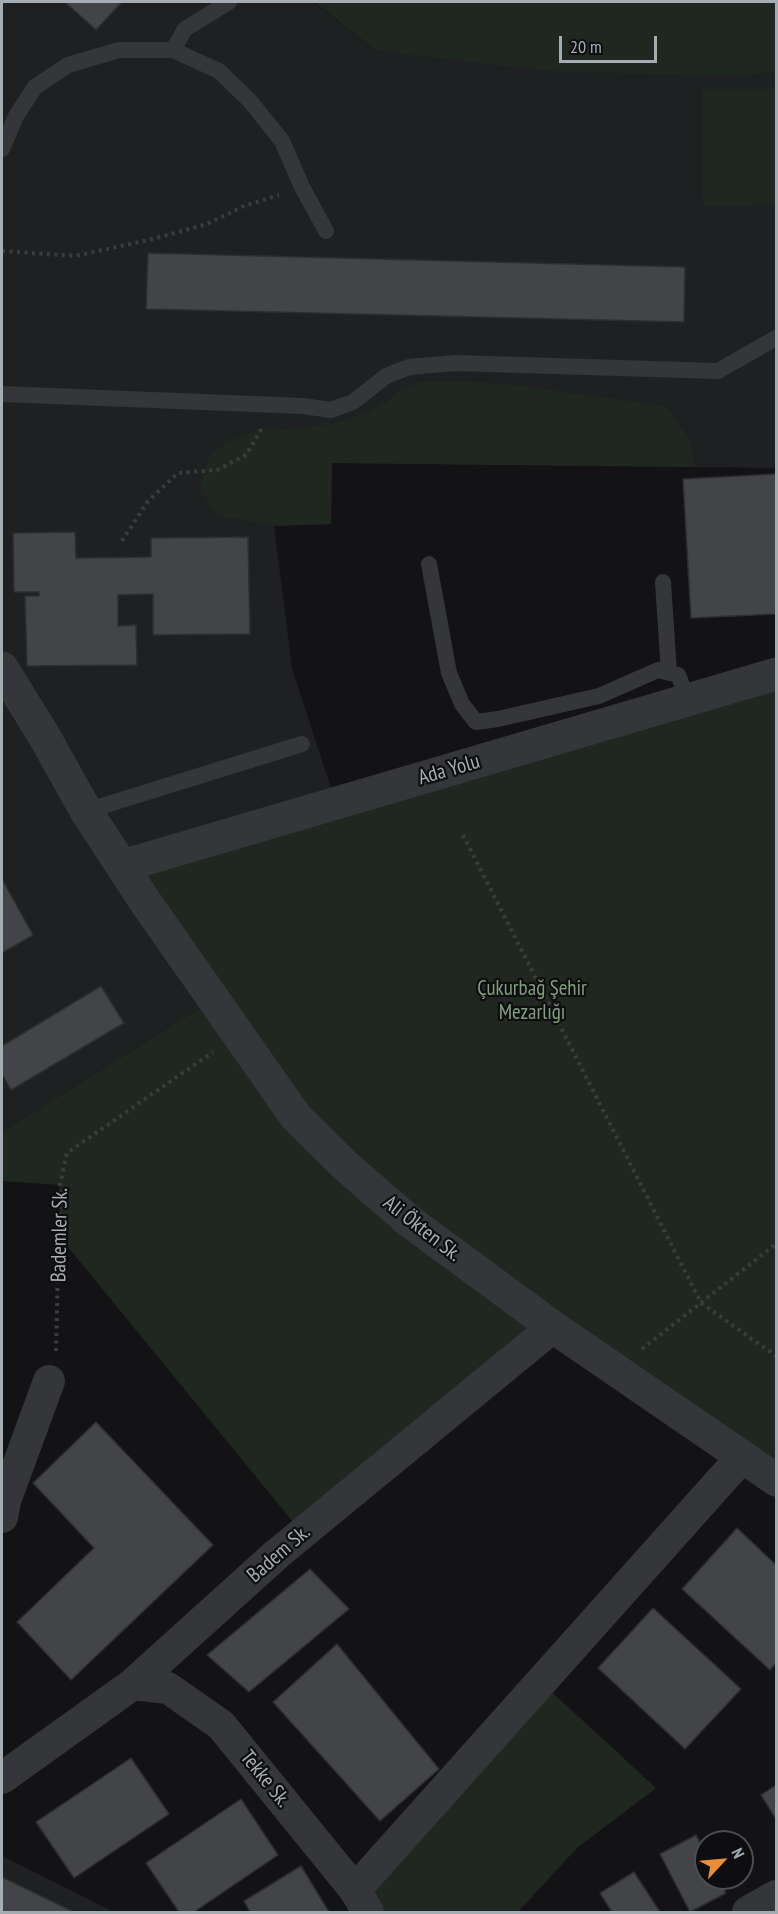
<!DOCTYPE html>
<meta charset="utf-8">
<style>
body{margin:0}
#map{position:relative;width:778px;height:1914px;overflow:hidden;background:#131315;font-family:"PT Sans Narrow",sans-serif}
canvas{display:block}
.frame{position:absolute;inset:0;border:3px solid #a5adb4;pointer-events:none}
.north{position:absolute;left:694px;top:1830px;width:60px;height:60px;box-sizing:border-box;background:#0e0e10;border:2px solid #4a4e52;border-radius:50%;rotate:64deg;font-size:16px;font-weight:700;line-height:24px;text-align:center;color:#a5adb4}
.north::after{content:'';display:block;margin:auto;width:21px;height:27px;background:#e98d37;clip-path:polygon(50% 0,100% 100%,50% 72%,0 100%)}
.scale{position:absolute;left:559px;top:36px;width:98px;height:27px;box-sizing:border-box;border:3px solid #a5adb4;border-top:0;padding-left:8px;font-size:18px;line-height:21px;white-space:nowrap;color:#a5adb4;-webkit-text-stroke:4px #0e0e10;paint-order:stroke}
</style>
<div id="map">
<canvas width="778" height="1914"></canvas>
<div class="frame"></div>
<div class="north">N</div>
<div class="scale">20 m</div>
</div>
<script>
const ctx = document.querySelector('canvas').getContext('2d');
ctx.lineJoin = 'round';
function fill(path, color) {
  ctx.fillStyle = color;
  ctx.fill(path, 'evenodd');
}
function poly(rows) {
  const path = new Path2D();
  for (const r of rows) {
    path.moveTo(r[0], r[1]);
    for (let i = 2; i < r.length; i += 2) path.lineTo(r[i], r[i + 1]);
  }
  return path;
}
function strokePath(path, color, width, dash) {
  ctx.strokeStyle = color;
  ctx.lineWidth = width;
  ctx.lineCap = dash ? 'butt' : 'round';
  ctx.setLineDash(dash || []);
  ctx.stroke(path);
}
function drawText(font, color, halo, rows, align = 'center') {
  ctx.font = font + ' "PT Sans Narrow",sans-serif';
  ctx.lineWidth = 4.5;
  ctx.setLineDash([]);
  ctx.textBaseline = 'middle';
  ctx.strokeStyle = halo;
  ctx.fillStyle = color;
  for (const [text, x, y, turn = 0] of rows) {
    ctx.save();
    ctx.translate(x, y);
    ctx.rotate((+turn || 0) * Math.PI / 180);
    ctx.textAlign = isNaN(turn) ? turn : align;
    if (halo) ctx.strokeText(text, 0, 0);
    ctx.fillText(text, 0, 0);
    ctx.restore();
  }
}
fill(poly([
 [2,2,313,2,377,51,745,77,776,71,776,468,332,463,331,524,274,526,292,669,336,803,213,1000,2,1132],
 [2,1856,114,1912,2,1912]
]), '#1f2022');
fill(poly([
 [314,2,776,2,776,71,745,77,548,71,377,51],
 [702,89,776,89,776,205,703,206],
 [457,381,507,384,666,406,691,441,694,467,332,463,331,524,274,526,215,515,200,488,208,457,226,443,241,436,262,428,287,429,333,424,368,412,385,403,398,392,419,382],
 [776,674,776,1480,553,1327,302,1533,59,1236,60,1185,2,1181,2,1132,213,1000,122,866],
 [541,1682,656,1788,577,1848,518,1912,368,1912,355,1890]
]), '#202720');
const building = poly([
 [65,2,122,2,96,30,65,2],
 [148,253,685,267,684,322,146,309,148,253],
 [776,474,776,614,691,618,683,479,776,474],
 [75,532,76,558,151,557,151,538,248,537,250,634,153,635,153,594,118,595,118,626,136,625,137,665,27,666,25,596,39,596,39,592,14,592,13,533,75,532],
 [2,879,33,935,2,953,2,879],
 [101,986,124,1023,11,1090,2,1074,2,1046,101,986],
 [96,1422,213,1545,71,1680,17,1622,94,1548,33,1483,96,1422],
 [737,1528,776,1565,776,1663,770,1670,682,1589,737,1528],
 [310,1569,349,1609,249,1692,207,1655,310,1569],
 [653,1608,741,1689,685,1749,598,1668,653,1608],
 [337,1644,439,1769,380,1821,273,1702,337,1644],
 [131,1758,169,1814,74,1878,36,1822,131,1758],
 [776,1785,776,1819,761,1795,776,1785],
 [241,1799,278,1855,194,1912,179,1912,146,1863,241,1799],
 [696,1835,706,1855,706,1878,718,1878,726,1893,690,1912,660,1854,696,1835],
 [301,1866,329,1912,250,1912,244,1901,301,1866],
 [634,1872,660,1912,612,1912,600,1893,634,1872],
 [2,1877,74,1912,2,1912,2,1877]
]);
fill(building, '#424448');
strokePath(building, '#2d2e31', 1.5);
strokePath(poly([
 [2,251,75,256,153,239,207,224,244,206,279,195],
 [122,541,148,501,178,473,217,470,246,455,262,428],
 [463,835,701,1303,776,1356],
 [642,1349,776,1244],
 [56,1351,60,1185,67,1153,213,1052]
]), '#3a3d40', 4, [3, 4.5]);
strokePath(poly([
 [173,50,185,29,229,2],
 [2,149,16,116,35,87,68,65,119,50,173,50,219,71,250,101,282,141,302,187,326,231],
 [2,394,303,406,331,410,353,402,386,376,409,367,455,363,718,371,776,338],
 [429,564,449,673,462,704,476,722,498,719,599,696,658,670,678,675,688,699],
 [663,582,669,673],
 [86,811,302,744]
]), '#343639', 16);
strokePath(poly([
 [2,1517,5,1501,49,1381],
 [133,1684,168,1688,221,1725,355,1890,368,1912],
 [2,1778,133,1684,277,1554,553,1327],
 [355,1890,742,1457],
 [748,1912,776,1896]
]), '#343639', 32);
strokePath(poly([
 [2,668,43,734,86,811,144,900,296,1117,349,1169,409,1221,553,1327,776,1480],
 [122,866,776,674]
]), '#343639', 33);
drawText('21px', '#a5adb4', '#0e0e10', [
 ["Ada Yolu",449,770,-16],
 ["Ali Ökten Sk.",422,1229,38],
 ["Bademler Sk.",60,1235,-89],
 ["Badem Sk.",279,1554,-41],
 ["Tekke Sk.",265,1779,51]
]);
drawText('21px', '#819f7d', '#0e0e10', [
 ["Çukurbağ Şehir",532,989],
 ["Mezarlığı",532,1013]
]);
</script>
